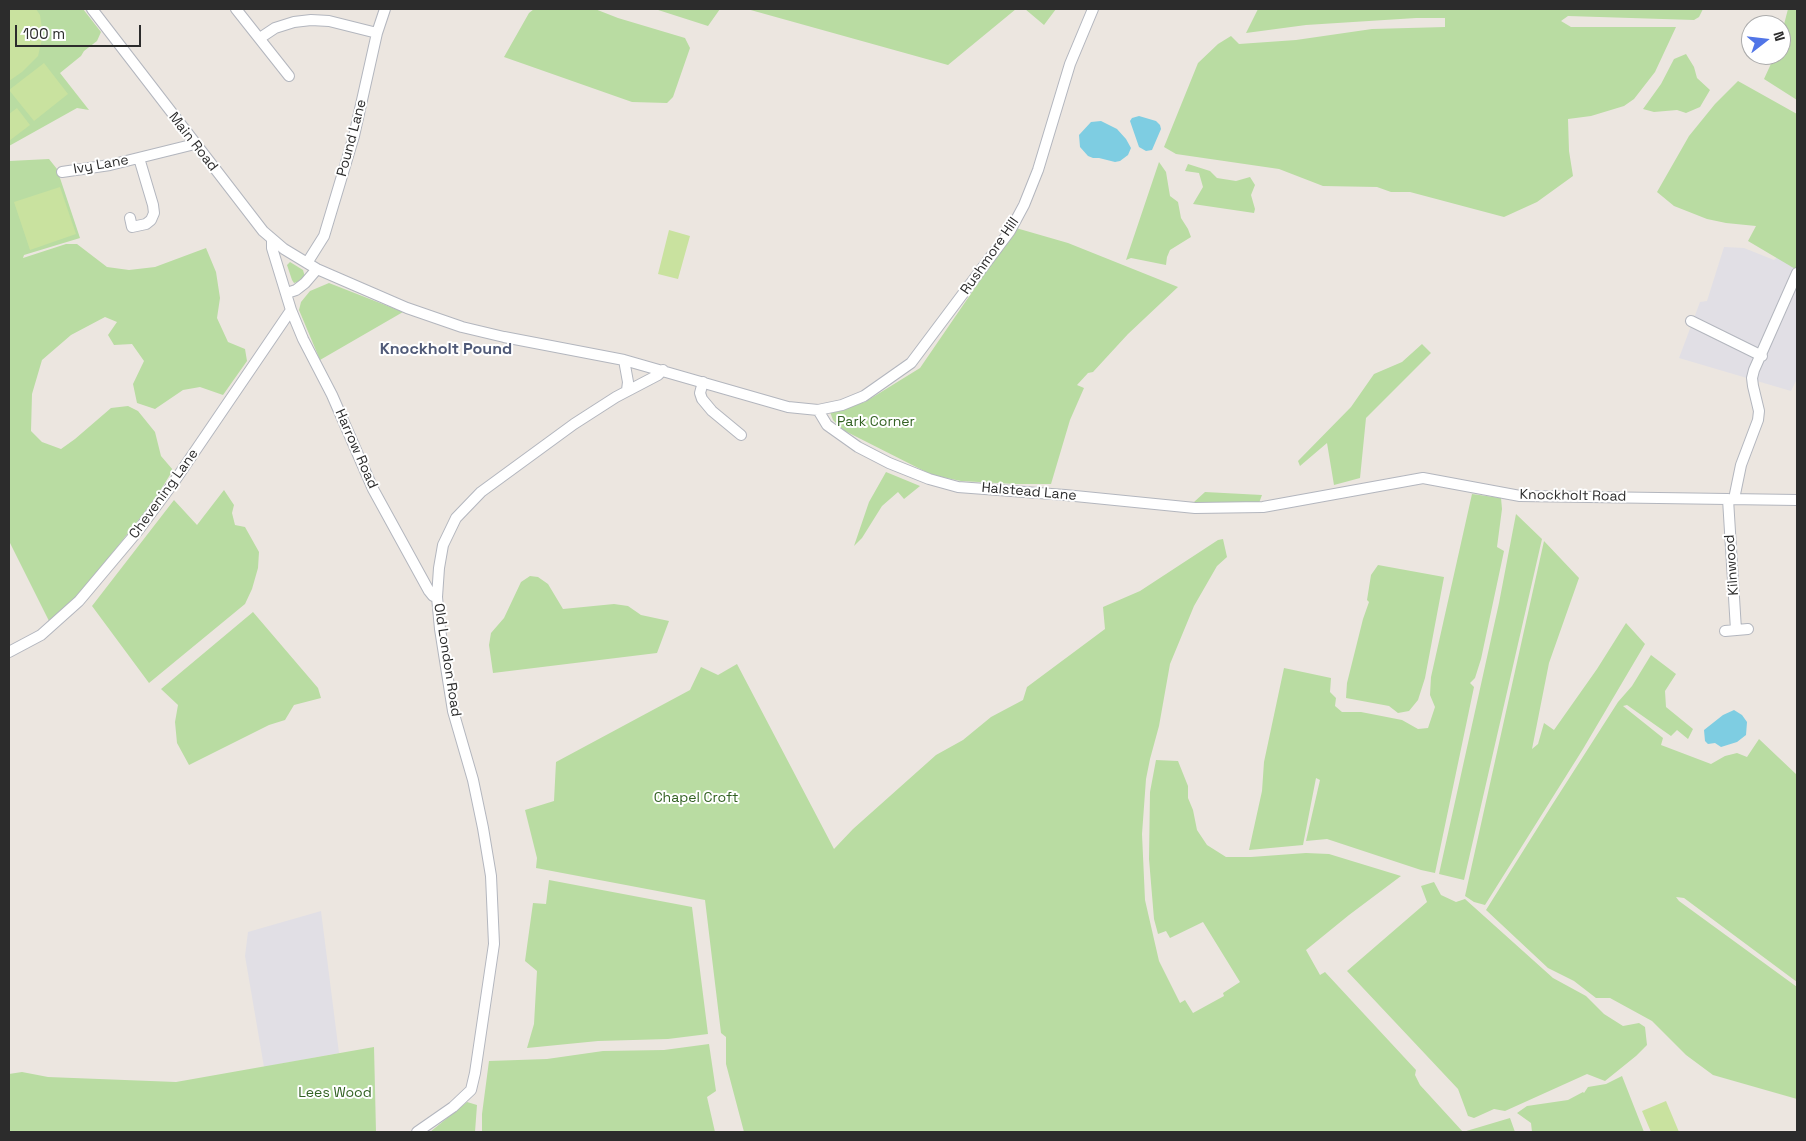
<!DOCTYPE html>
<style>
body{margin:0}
#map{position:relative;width:1806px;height:1141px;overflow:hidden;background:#ece6e0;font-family:"Space Grotesk",sans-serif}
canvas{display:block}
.frame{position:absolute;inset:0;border:10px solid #2c2c2c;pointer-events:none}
.north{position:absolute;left:1741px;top:15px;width:50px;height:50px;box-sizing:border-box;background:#fff;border:1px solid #ababab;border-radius:50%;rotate:74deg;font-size:14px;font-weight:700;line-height:20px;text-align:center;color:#2c2c2c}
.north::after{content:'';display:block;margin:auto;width:18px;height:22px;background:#5175e7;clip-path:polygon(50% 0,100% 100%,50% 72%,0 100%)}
.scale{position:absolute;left:15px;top:25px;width:126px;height:22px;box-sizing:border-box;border:2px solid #2c2c2c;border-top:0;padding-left:6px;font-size:15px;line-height:18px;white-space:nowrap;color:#2c2c2c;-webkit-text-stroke:4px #fff;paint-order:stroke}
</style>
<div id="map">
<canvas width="1806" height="1141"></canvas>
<div class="frame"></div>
<div class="north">N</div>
<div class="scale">100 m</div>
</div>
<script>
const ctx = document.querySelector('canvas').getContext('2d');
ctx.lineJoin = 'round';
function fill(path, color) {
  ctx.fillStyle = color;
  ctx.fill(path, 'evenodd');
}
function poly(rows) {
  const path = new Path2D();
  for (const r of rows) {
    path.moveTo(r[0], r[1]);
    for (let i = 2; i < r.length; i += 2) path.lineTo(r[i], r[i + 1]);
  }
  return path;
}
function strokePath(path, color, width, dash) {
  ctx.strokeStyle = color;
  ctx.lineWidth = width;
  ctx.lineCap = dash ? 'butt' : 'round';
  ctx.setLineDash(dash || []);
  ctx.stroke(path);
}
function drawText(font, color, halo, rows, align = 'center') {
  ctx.font = font + ' "Space Grotesk",sans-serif';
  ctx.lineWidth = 4;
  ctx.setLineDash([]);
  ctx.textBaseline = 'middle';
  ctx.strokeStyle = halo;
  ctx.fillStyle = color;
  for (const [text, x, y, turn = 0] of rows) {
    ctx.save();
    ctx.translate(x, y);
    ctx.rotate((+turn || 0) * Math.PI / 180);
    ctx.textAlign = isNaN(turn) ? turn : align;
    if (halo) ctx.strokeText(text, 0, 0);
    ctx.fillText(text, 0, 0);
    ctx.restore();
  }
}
fill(poly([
 [1724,247,1744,248,1774,260,1783,252,1797,257,1797,379,1791,391,1679,358,1700,302,1707,301],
 [321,911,339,1053,264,1067,245,956,248,932]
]), '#e1dfe5');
fill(poly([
 [9,9,83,9,101,32,97,41,84,51,81,56,60,73,89,110,77,108,9,146],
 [534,9,595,9,618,18,685,38,690,48,673,97,667,103,632,102,504,57,529,13],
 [655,9,720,9,708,26],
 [747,9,1016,9,948,65],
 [1025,9,1056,9,1044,25],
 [1258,9,1703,9,1699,17,1694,20,1568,16,1561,21,1571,27,1676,27,1655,72,1634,99,1624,106,1591,116,1568,119,1569,151,1573,176,1537,202,1504,217,1410,192,1391,192,1377,187,1323,186,1279,169,1176,154,1164,147,1198,63,1218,44,1231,36,1239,44,1296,40,1372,29,1445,27,1445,18,1416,18,1306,25,1246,33],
 [1788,9,1797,9,1797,100,1764,79,1775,55,1781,55,1781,36],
 [1686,54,1694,67,1697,78,1710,90,1700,107,1686,113,1677,110,1654,112,1643,109,1661,84,1674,59],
 [1738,81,1797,114,1797,270,1748,241,1756,226,1726,223,1707,219,1674,206,1657,192,1689,136,1715,104],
 [49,159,57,169,80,238,24,255,23,258,66,244,77,244,107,267,129,270,155,267,206,248,216,272,220,298,217,318,228,342,245,349,247,361,223,395,200,387,183,390,155,409,137,403,133,384,144,361,132,344,114,345,108,335,117,322,105,317,71,335,42,360,32,394,31,431,42,442,61,449,75,439,111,408,128,406,138,411,155,432,161,456,173,470,155,499,80,594,63,611,49,621,9,541,9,161],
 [1159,162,1166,172,1170,196,1178,202,1181,218,1188,229,1191,237,1170,250,1167,257,1166,265,1131,258,1126,260],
 [1188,164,1210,171,1217,178,1236,181,1250,177,1255,185,1251,195,1255,209,1254,213,1193,204,1203,187,1199,173,1185,171],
 [1016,228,1068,243,1178,287,1128,334,1093,372,1088,373,1077,385,1084,388,1070,420,1051,484,1015,484,961,481,932,475,843,430,833,420,830,412,865,402,920,368],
 [290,262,303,270,305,277,303,280,294,283,292,280,287,265],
 [329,283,403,312,320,360,299,310,301,302,310,291],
 [1422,344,1431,353,1366,418,1360,478,1334,485,1327,443,1300,466,1298,461,1351,407,1374,374,1402,362],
 [886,472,920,486,904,499,898,492,882,506,862,538,854,546,869,502],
 [224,490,234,505,232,513,235,525,245,527,259,552,258,568,252,589,245,604,149,683,92,606,174,500,197,525],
 [1205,492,1262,495,1259,503,1194,502],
 [1472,494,1501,498,1502,509,1497,547,1504,551,1481,659,1475,678,1470,683,1474,687,1435,873,1421,870,1327,839,1306,841,1320,780,1316,778,1303,845,1249,850,1262,791,1264,762,1284,668,1331,678,1330,692,1336,698,1335,706,1342,712,1361,712,1402,720,1418,729,1428,728,1435,707,1430,695,1431,677],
 [1516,514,1542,539,1464,880,1439,874,1499,603],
 [1223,539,1227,557,1217,566,1194,606,1170,664,1159,726,1150,759,1146,779,1142,834,1145,900,1159,961,1180,1003,1185,1000,1193,1013,1224,996,1223,993,1240,982,1203,922,1170,938,1166,931,1158,934,1154,919,1149,859,1150,792,1156,760,1178,761,1188,786,1188,798,1193,810,1197,830,1207,845,1226,857,1251,857,1306,853,1329,854,1401,876,1349,915,1306,950,1320,975,1325,972,1416,1070,1415,1075,1420,1085,1463,1132,1510,1118,1515,1132,744,1132,726,1064,726,1037,721,1033,705,900,536,868,537,858,525,810,554,801,556,762,690,690,701,667,718,675,737,664,834,849,853,829,936,755,963,740,991,717,1023,700,1027,687,1105,629,1103,607,1140,591,1218,540],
 [1544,541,1579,578,1549,663,1532,749,1538,744,1544,723,1554,730,1597,669,1626,623,1645,644,1583,749,1485,905,1474,902,1465,896],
 [1378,565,1444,577,1425,678,1418,700,1409,711,1398,713,1389,706,1346,698,1347,683,1363,619,1369,602,1367,600,1371,575],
 [530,576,538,577,548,584,563,609,614,604,628,606,641,615,669,621,657,653,493,673,489,645,491,633,504,618,521,582],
 [253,612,318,688,321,698,294,705,285,720,269,725,189,765,177,743,175,722,178,705,161,689],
 [1651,655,1676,674,1665,691,1666,707,1693,729,1688,739,1677,730,1671,736,1627,705,1623,706,1663,738,1661,745,1711,764,1725,756,1737,753,1747,757,1759,739,1797,775,1797,982,1684,898,1676,897,1679,901,1797,987,1797,1099,1713,1075,1686,1055,1652,1021,1610,998,1596,998,1574,981,1548,968,1486,910,1552,805,1618,702,1632,686],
 [549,880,692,907,708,1034,668,1039,598,1041,527,1048,534,1024,537,971,525,961,533,903,546,904],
 [1434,882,1441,895,1456,902,1465,899,1553,978,1586,996,1604,1014,1623,1026,1639,1023,1645,1027,1647,1045,1636,1056,1605,1081,1587,1074,1505,1111,1494,1109,1474,1118,1468,1116,1458,1089,1347,971,1427,902,1421,886],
 [709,1044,716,1091,707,1097,715,1132,482,1132,482,1114,489,1061,547,1059,603,1051,664,1050],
 [374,1047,376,1132,9,1132,9,1074,22,1072,48,1077,176,1082],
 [1622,1076,1644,1132,1532,1132,1531,1123,1517,1113,1527,1106,1568,1100,1583,1092,1584,1093,1588,1087,1606,1084],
 [467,1102,477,1105,475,1132,430,1132]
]), '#b9dca2');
fill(poly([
 [9,9,36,9,40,15,43,35,38,56,22,72,9,81],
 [44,63,68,94,34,121,9,90],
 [17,108,30,125,9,141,9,114],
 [60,187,76,234,30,250,14,202],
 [669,230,690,236,678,279,658,274],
 [1666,1101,1679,1132,1651,1132,1642,1111]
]), '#c9e29f');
fill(poly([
 [1139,116,1156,121,1160,125,1161,129,1152,150,1146,151,1139,147,1130,121,1132,118],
 [1101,121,1117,129,1126,139,1131,148,1128,155,1120,161,1115,162,1099,158,1093,158,1088,156,1080,147,1079,135,1091,122],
 [1734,710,1742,715,1747,722,1746,735,1737,742,1721,747,1715,743,1708,744,1705,741,1704,730,1723,715]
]), '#7ecde2');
const minor = poly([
 [92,9,263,231,284,249,317,269,407,308,462,327,504,337,624,360,788,407,818,410,842,405,864,396,911,363,1010,231,1024,205,1038,170,1070,64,1093,9],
 [236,9,289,76],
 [260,38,275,28,294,22,311,20,329,21,377,33],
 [62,172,110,165,195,144],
 [130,218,132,227,146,224,151,220,154,213,153,205,139,158],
 [272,240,272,248,291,310,303,339,332,395,373,489,429,591,433,596,437,597],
 [307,263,324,236,354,136,377,33,385,9],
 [287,293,296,290,305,283,317,269],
 [1691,321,1762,356],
 [624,360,628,382,627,390],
 [703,382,700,393,702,399,712,411,741,435],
 [818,410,827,425,858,447,889,463,929,479,958,487,1065,495,1195,508,1263,507,1423,478,1520,496,1797,500],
 [1728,499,1736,630],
 [1734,499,1741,465,1758,420,1759,411,1753,386,1752,378,1754,370,1797,273],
 [1725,631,1748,629],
 [9,652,41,635,79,601,137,532,174,482,291,310],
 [417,1132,453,1107,471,1090,475,1073,494,944,491,876,483,828,473,780,453,711,440,629,437,597,439,568,443,545,456,518,481,492,574,424,616,397,658,375,663,370]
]);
strokePath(minor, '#b3b6be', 12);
strokePath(minor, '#fff', 10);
drawText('14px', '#2c2c2c', '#fff', [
 ["Pound Lane",352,138,-75],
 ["Main Road",193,142,52],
 ["Ivy Lane",101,165,-10],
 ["Rushmore Hill",990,256,-55],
 ["Harrow Road",356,449,66],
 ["Halstead Lane",1029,492,5],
 ["Chevening Lane",164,494,-54],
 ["Knockholt Road",1573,496,1],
 ["Kilnwood",1732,565,-94],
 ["Old London Road",447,660,81]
]);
drawText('14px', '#336223', '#fff', [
 ["Park Corner",876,422],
 ["Chapel Croft",696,798],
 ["Lees Wood",335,1093]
]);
drawText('bold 16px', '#505a78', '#fff', [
 ["Knockholt Pound",446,350]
]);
</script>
